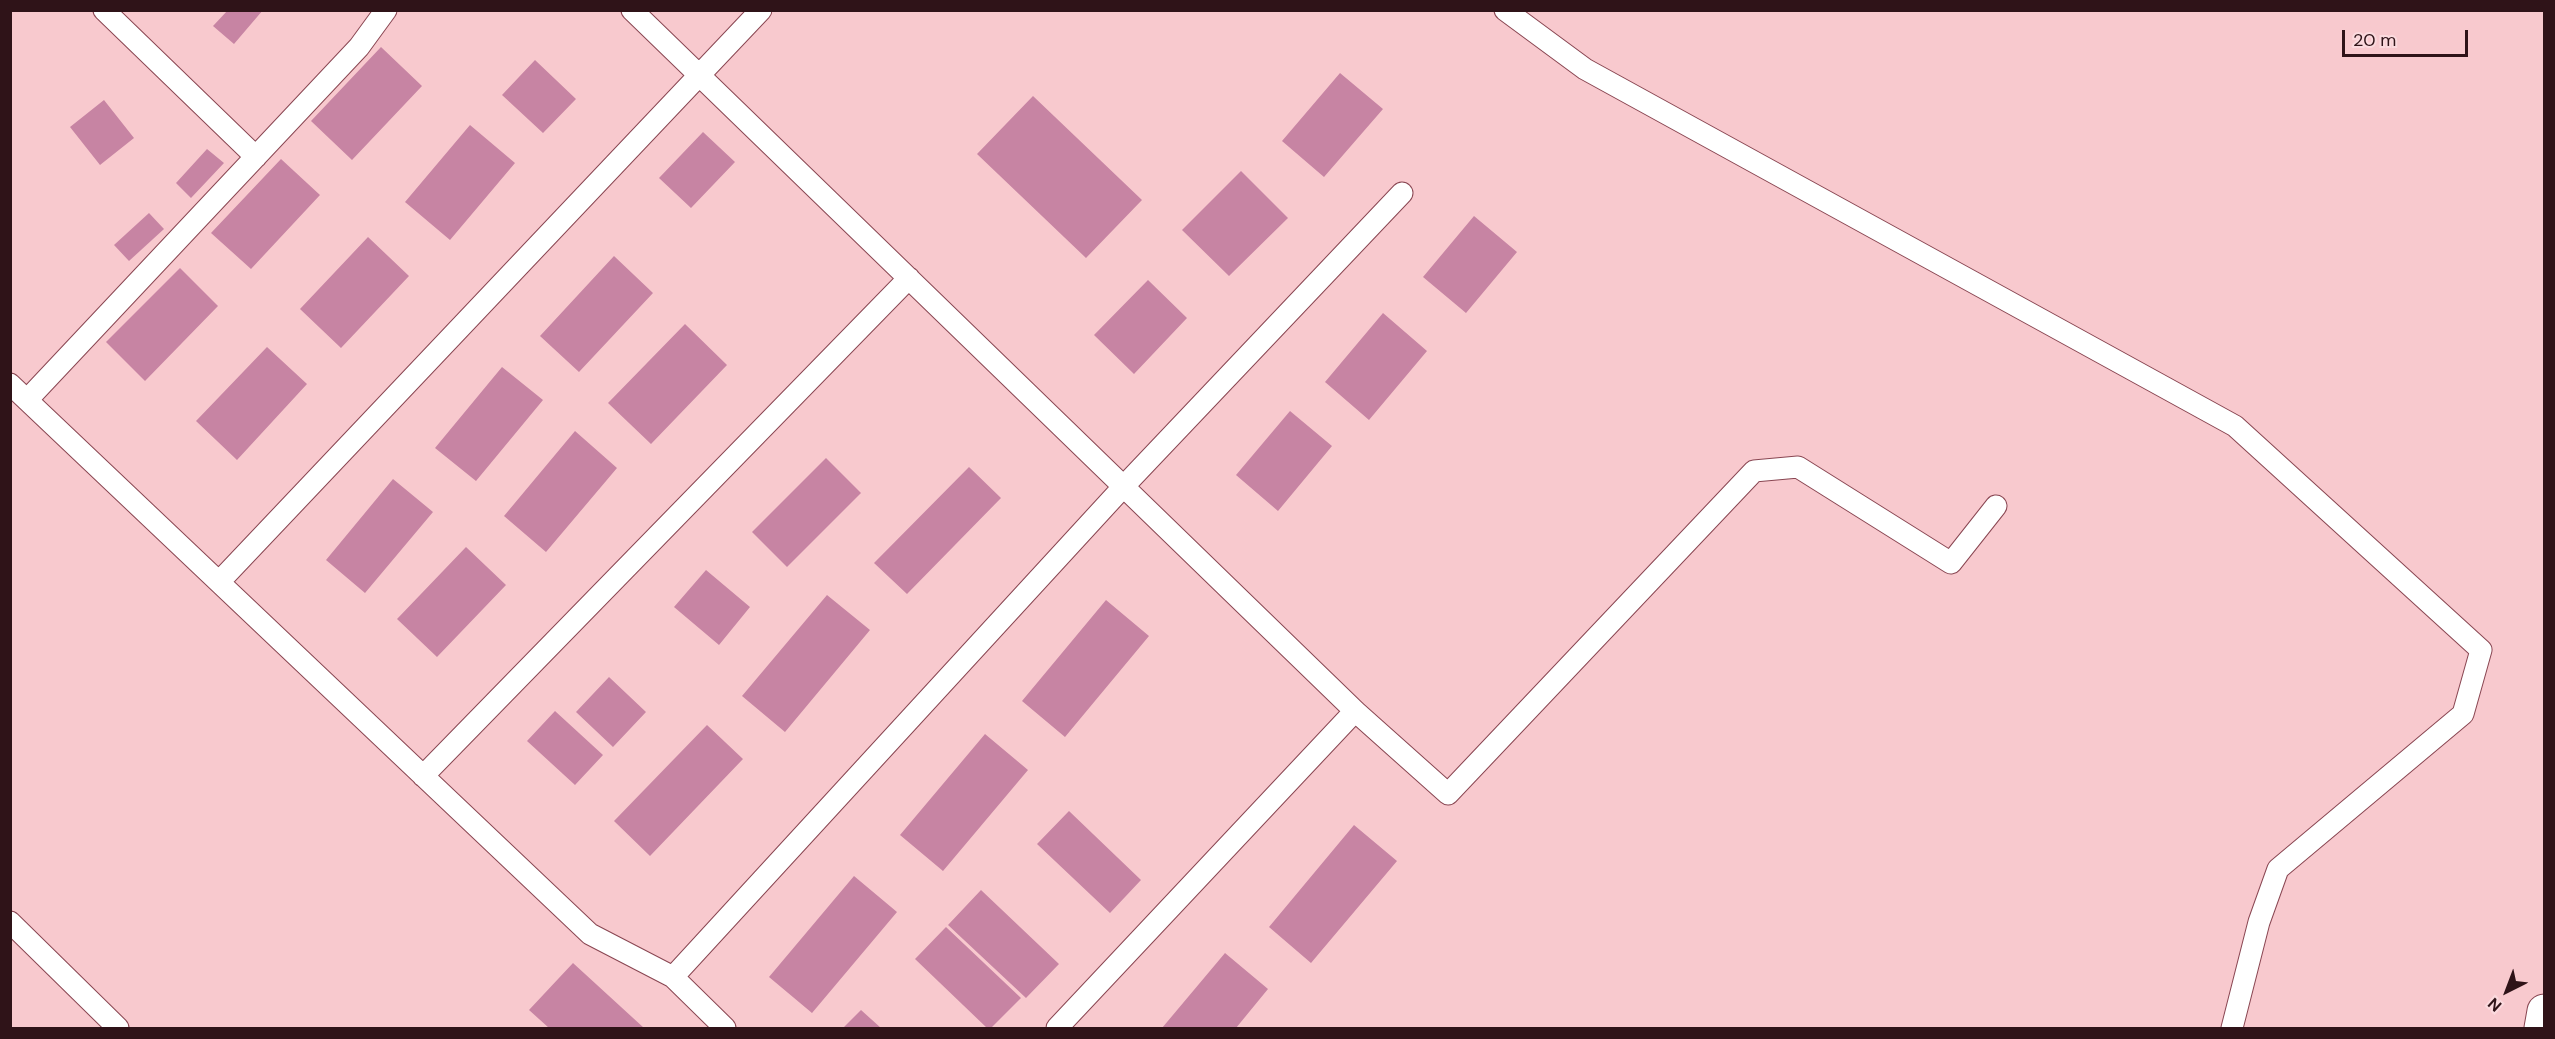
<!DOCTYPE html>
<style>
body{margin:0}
#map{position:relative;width:2555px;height:1039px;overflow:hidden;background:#f8c9ce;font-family:"DM Sans",sans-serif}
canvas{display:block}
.frame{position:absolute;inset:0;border:12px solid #2f1318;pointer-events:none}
.north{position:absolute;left:2477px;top:961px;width:60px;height:60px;-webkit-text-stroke:4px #fbdade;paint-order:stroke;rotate:222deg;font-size:16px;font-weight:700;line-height:24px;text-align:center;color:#2f1318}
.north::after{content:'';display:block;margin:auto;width:21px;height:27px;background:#2f1318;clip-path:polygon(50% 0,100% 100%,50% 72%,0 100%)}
.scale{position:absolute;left:2342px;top:30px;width:126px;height:27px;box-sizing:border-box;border:3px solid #2f1318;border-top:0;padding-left:8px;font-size:18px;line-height:21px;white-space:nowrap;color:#2f1318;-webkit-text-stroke:4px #fbdade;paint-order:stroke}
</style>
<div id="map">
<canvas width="2555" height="1039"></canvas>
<div class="frame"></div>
<div class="north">N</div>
<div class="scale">20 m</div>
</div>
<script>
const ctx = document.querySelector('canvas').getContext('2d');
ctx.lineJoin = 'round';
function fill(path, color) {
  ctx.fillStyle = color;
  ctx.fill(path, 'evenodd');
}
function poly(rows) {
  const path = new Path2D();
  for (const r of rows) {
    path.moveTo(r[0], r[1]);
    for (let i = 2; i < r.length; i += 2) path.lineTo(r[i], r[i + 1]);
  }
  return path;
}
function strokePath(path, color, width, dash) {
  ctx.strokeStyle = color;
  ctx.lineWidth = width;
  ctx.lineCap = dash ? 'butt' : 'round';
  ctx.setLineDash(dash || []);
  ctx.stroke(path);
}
fill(poly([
 [228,10,263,10,234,44,213,26],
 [381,47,422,86,352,160,311,121],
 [535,60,576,99,543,133,502,95],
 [1340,73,1383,109,1324,177,1282,141],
 [1033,96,1142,200,1086,258,977,154],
 [104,100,134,138,100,165,70,127],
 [470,125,515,163,450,240,405,202],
 [703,132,735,162,691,208,659,178],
 [207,149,224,163,191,198,176,183],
 [281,159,320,195,251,269,211,233],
 [1241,171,1288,218,1229,276,1182,230],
 [149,213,164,229,129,261,114,245],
 [1474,216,1517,252,1466,313,1423,277],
 [368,237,409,276,341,348,300,309],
 [614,256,653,293,579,372,540,336],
 [180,268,218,306,145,381,106,342],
 [1148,280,1187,318,1134,374,1094,335],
 [1383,313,1427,351,1369,420,1325,382],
 [685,324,727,365,651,444,608,403],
 [267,347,307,384,237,460,196,421],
 [502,367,543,400,476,481,435,448],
 [1290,411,1332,446,1278,511,1236,475],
 [575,431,617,468,546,552,504,516],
 [826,458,861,493,787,567,752,532],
 [969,467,1001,498,907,594,874,563],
 [393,479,433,512,365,593,326,560],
 [466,547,506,585,437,657,397,619],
 [706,570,750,607,719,645,674,607],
 [827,595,870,630,785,732,742,696],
 [1106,600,1149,636,1065,737,1022,701],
 [609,677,646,712,613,747,576,712],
 [555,711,603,755,575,785,527,741],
 [707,725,743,759,650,856,614,821],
 [985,734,1028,770,943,871,900,835],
 [1069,811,1141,880,1110,913,1037,844],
 [1354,825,1397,861,1311,963,1269,927],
 [854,876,897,912,812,1013,769,977],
 [981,890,1059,964,1026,998,948,925],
 [946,927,1021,998,991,1028,987,1028,915,959],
 [1225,953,1268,989,1236,1028,1162,1028],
 [573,963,644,1028,549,1028,529,1010],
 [861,1010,881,1028,843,1028]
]), '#c784a3');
const service = poly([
 [104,10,256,157],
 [632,10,1355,711,1448,794,1754,471,1798,467,1951,563,1996,506],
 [1505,10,1585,69,2235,426,2481,650,2463,714,2278,869,2259,922,2232,1028],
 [10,384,590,934,673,977,725,1028],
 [27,400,359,47,386,10],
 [219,582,761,10],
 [423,776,909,278],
 [10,922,118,1028],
 [673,977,1124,486,1402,193],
 [1057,1028,1355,711]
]);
const minor = poly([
 [2541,1028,2544,1011]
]);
strokePath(service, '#894652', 23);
strokePath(minor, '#894652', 35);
strokePath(service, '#fff', 21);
strokePath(minor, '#fff', 33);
</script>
